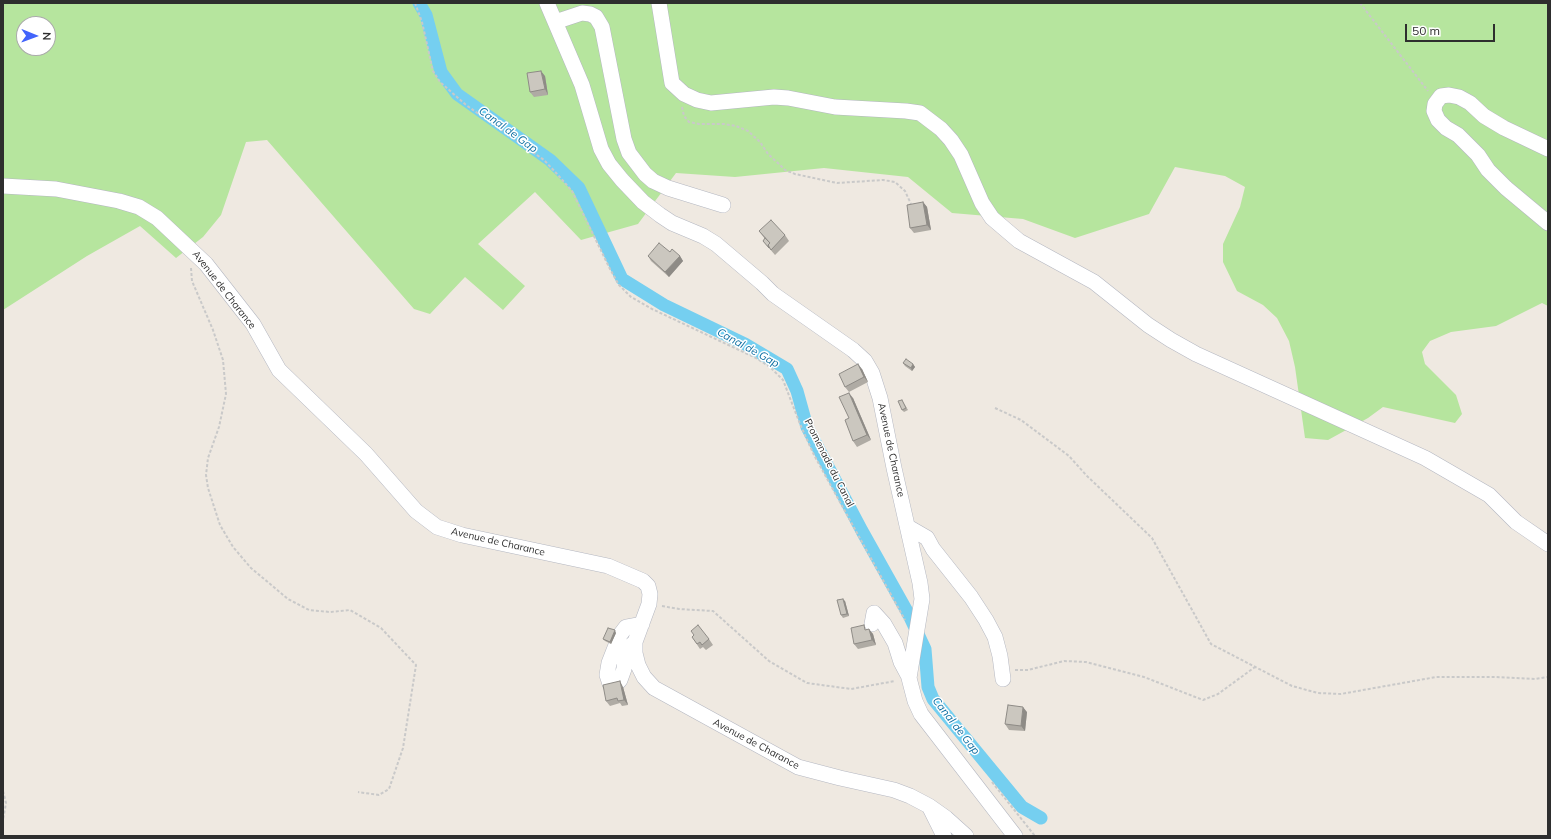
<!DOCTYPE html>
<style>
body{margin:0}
#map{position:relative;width:1551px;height:839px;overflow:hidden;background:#efe9e1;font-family:Mulish,sans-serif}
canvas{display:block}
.frame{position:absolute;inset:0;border:4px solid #2e2e2e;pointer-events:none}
.north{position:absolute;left:16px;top:16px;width:40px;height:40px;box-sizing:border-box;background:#fff;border:1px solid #ababab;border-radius:50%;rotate:91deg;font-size:11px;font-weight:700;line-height:16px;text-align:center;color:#2e2e2e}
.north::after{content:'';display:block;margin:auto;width:14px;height:18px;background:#4264fb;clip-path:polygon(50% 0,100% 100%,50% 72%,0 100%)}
.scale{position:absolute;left:1405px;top:24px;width:90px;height:18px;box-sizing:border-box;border:2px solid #2e2e2e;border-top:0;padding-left:5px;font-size:12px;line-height:14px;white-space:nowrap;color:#2e2e2e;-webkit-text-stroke:3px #fff;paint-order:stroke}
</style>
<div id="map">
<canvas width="1551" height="839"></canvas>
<div class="frame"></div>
<div class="north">N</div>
<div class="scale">50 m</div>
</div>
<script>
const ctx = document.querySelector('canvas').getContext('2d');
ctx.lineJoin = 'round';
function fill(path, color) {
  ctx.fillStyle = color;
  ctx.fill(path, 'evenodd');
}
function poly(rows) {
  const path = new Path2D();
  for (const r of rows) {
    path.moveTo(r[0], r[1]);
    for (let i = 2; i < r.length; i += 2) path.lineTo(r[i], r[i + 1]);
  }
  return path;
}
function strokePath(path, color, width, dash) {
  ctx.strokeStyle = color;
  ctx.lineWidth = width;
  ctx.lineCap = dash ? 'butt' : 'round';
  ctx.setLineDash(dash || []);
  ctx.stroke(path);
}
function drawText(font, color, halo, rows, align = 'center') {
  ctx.font = font + ' Mulish,sans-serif';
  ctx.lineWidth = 3;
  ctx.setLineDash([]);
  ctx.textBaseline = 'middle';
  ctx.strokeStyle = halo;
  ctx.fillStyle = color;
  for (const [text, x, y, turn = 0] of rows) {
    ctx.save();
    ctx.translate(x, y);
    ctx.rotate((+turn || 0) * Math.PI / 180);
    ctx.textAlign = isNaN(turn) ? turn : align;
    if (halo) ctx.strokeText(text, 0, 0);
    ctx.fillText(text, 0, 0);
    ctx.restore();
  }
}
fill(poly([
 [3,3,1548,3,1548,306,1542,303,1496,326,1451,332,1430,341,1422,352,1425,364,1456,395,1462,414,1455,423,1383,407,1368,418,1328,440,1305,438,1295,367,1289,341,1277,318,1263,305,1237,291,1223,262,1223,244,1240,207,1245,187,1225,176,1175,167,1149,214,1075,238,1023,219,952,213,908,177,824,168,735,177,676,173,638,224,581,240,535,192,478,244,525,286,503,310,465,277,430,314,414,309,267,140,246,142,221,215,203,237,176,258,140,226,87,256,3,310],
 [24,24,48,24,48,48,24,48]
]), '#b6e59e');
strokePath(poly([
 [419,3,426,15,441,72,457,94,550,160,579,188,622,279,664,305,745,344,787,369,797,391,807,427,862,531,909,615,925,649,928,687,933,699,1022,807,1041,818]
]), '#75cff0', 13);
const minor = poly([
 [547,3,582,85,601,149,609,164,622,180,643,202,660,215,672,223,703,236,716,244,762,283,773,294,853,350,865,361,872,373,880,398,894,468,920,583,922,599,909,678,915,701,921,714,1015,836],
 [659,3,672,83,684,94,697,100,711,103,774,97,788,98,835,107,906,111,920,113,941,129,951,140,961,155,982,203,992,218,1019,241,1094,282,1148,325,1171,340,1196,354,1425,458,1489,495,1516,522,1548,544],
 [555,22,582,13,590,14,596,17,602,27,624,139,629,153,645,174,653,181,668,188,723,205],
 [1548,149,1504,128,1484,116,1470,103,1459,97,1449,95,1441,96,1435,104,1434,111,1438,120,1446,128,1458,135,1478,155,1488,170,1506,188,1548,223],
 [3,186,56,189,119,201,139,207,157,218,206,264,253,324,279,370,366,454,416,511,437,527,462,535,608,566,643,581,648,586,650,594,649,604,635,642,635,653,638,665,644,677,654,688,798,767,840,778,894,790,910,796,929,806,946,818,966,836],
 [908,527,927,538,933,549,971,597,986,620,995,637,1000,656,1003,679],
 [872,624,874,613,884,624,895,643,901,662,909,677],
 [635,642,628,648,625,654,624,669,620,680,615,685,610,684,607,675,609,663,620,635,626,627,642,624],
 [930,808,944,836]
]);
strokePath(minor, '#b4b7c1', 16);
strokePath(poly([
 [415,3,422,22,433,71,440,82,466,105,544,160,558,175,572,191,610,269,619,285,631,297,652,309,756,358,770,367,783,380,800,424,814,455,905,620],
 [1360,3,1428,91],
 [682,107,684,116,689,122,699,124,724,124,736,126,748,131,760,142,768,154,780,165,785,170,795,174,837,183,883,180,895,182,905,191,911,204],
 [191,268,192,281,213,330,223,360,226,394,219,427,208,458,206,475,208,488,220,525,233,547,251,568,288,599,309,610,330,612,350,610,381,628,416,665,403,748,389,789,379,795,358,792],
 [995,408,1021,420,1069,456,1086,475,1152,538,1211,644,1292,686,1318,693,1341,694,1436,677,1496,677,1535,679,1548,677],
 [662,606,679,609,713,611,769,661,807,683,851,689,895,681],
 [1015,670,1028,670,1064,661,1086,662,1144,677,1203,700,1218,694,1255,667],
 [992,782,1035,836],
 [3,791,6,803,3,820]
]), '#c9c9c9', 2, [3, 2]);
strokePath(minor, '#fff', 15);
fill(poly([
 [545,76,548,95,534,97,530,92],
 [923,202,927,207,931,230,914,233,910,228],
 [759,231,785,235,789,241,775,255,763,241,765,239],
 [648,256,680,256,683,261,669,277,651,261],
 [903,363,913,364,915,367,912,371,905,366],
 [862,369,868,382,849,392,845,387],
 [853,398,871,440,857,447,853,441,849,418],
 [902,400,908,410,904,412,902,410],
 [845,601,849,616,843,618,841,615],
 [867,630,873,634,876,645,858,649,854,644],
 [616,633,611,644,605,641,603,639],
 [692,637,709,639,713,645,706,650,703,647,700,649],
 [623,687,628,705,622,706,620,703,610,706,606,701],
 [1027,712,1025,731,1009,730,1005,724]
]), '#afaba4');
fill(poly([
 [541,71,545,76,548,95,545,89],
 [923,202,927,207,931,230,927,225],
 [680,256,683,261,669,277,665,272],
 [858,364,862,369,868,382,864,377],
 [913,364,915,367,912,371,911,368],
 [849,393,853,398,871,440,867,435],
 [843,599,845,601,849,616,847,614],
 [869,629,873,634,876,645,872,640],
 [615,630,616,633,611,644,610,642],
 [620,681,623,687,628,705,624,700],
 [1023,707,1027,712,1025,731,1021,726]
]), '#8e8b86');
const building = poly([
 [541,71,545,89,530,92,527,73,541,71],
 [923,202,927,225,910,228,907,205,923,202],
 [771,220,785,235,771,250,768,245,770,243,759,231,771,220],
 [765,238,770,243,768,245,769,248,763,241,765,238],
 [659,243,670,252,672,249,680,256,665,272,648,256,659,243],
 [906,359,913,364,911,368,903,363,906,359],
 [858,364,864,377,845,387,839,374,858,364],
 [849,393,867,435,853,441,845,420,849,418,839,397,849,393],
 [902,400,906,408,902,410,898,401,902,400],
 [843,599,847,614,841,615,837,600,843,599],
 [698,625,709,639,702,645,700,642,697,644,692,637,694,635,691,631,698,625],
 [864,625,865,630,869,629,872,640,854,644,851,628,864,625],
 [608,628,615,630,610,642,603,639,608,628],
 [620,681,624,700,618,701,617,698,606,701,603,685,620,681],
 [1008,705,1023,707,1021,726,1005,724,1008,705]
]);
fill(building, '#cbc7bf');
strokePath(building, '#8e8b86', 1);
drawText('10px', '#2e2e2e', '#fff', [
 ["Avenue de Charance",224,290,52],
 ["Avenue de Charance",891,450,78],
 ["Promenade du Canal",829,463,63],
 ["Avenue de Charance",498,542,13],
 ["Avenue de Charance",756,744,28]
]);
drawText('italic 11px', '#0d6fa3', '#fff', [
 ["Canal de Gap",508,130,36],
 ["Canal de Gap",748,348,29],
 ["Canal de Gap",956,726,52]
]);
</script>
